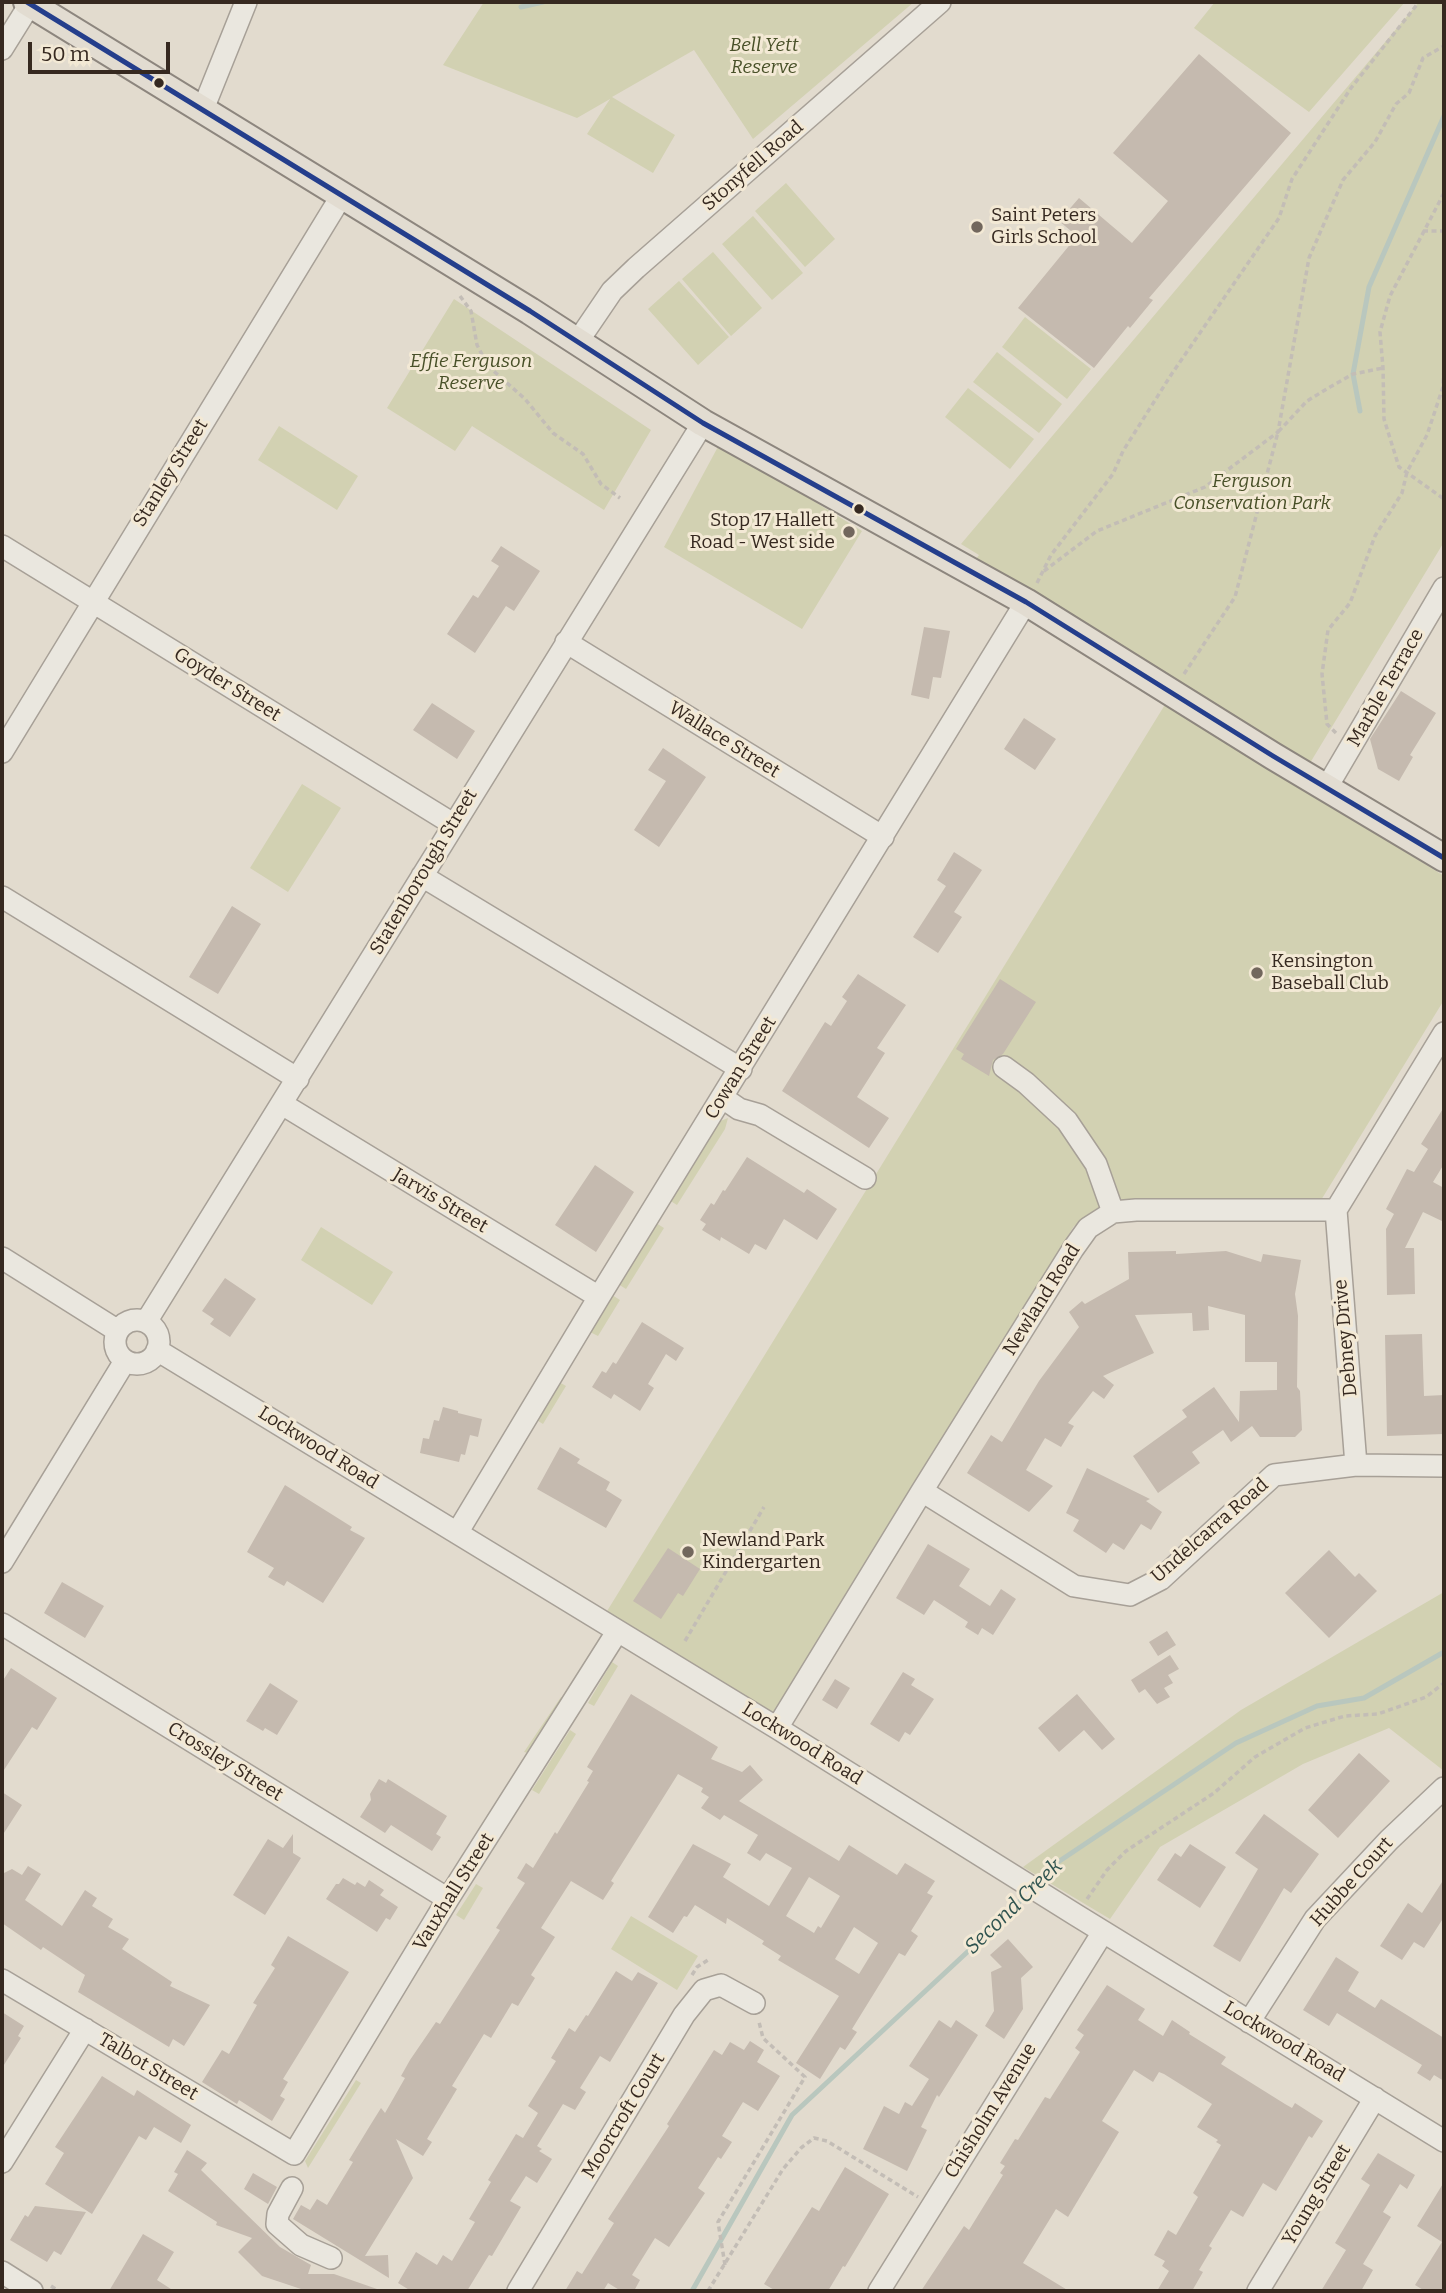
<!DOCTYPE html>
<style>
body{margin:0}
#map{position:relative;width:1446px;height:2293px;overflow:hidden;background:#e2dbce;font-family:Bitter,serif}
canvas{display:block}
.frame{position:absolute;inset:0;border:4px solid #362920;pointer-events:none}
.scale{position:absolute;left:28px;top:42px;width:142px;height:32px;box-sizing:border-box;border:4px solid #362920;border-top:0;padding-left:9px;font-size:21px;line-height:24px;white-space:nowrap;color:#362920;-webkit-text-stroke:5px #f3e9d5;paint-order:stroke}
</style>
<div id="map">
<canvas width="1446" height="2293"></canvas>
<div class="frame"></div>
<div class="scale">50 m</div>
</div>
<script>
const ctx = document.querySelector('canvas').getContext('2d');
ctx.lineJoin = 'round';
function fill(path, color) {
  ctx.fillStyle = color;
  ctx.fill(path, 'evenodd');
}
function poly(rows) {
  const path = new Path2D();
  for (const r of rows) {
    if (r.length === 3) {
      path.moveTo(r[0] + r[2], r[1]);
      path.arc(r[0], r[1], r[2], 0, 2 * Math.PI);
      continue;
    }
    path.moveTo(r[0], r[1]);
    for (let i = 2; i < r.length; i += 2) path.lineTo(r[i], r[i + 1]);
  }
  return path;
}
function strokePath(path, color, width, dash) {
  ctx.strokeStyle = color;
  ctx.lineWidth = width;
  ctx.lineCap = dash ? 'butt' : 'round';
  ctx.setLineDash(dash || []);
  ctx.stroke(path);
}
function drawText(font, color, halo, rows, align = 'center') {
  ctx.font = font + ' Bitter,serif';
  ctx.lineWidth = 6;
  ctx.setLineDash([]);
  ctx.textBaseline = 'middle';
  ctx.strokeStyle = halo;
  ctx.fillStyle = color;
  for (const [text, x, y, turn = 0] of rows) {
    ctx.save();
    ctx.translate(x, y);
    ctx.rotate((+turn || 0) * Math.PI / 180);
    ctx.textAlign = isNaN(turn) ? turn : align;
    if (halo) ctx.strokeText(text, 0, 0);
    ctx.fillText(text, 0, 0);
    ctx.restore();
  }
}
fill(poly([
 [484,2,914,2,753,139,694,50,612,97,675,135,653,173,587,134,610,99,577,118,443,65],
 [1215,2,1405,2,1309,112,1194,28],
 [1419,2,1444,2,1444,542,1310,763,972,564,979,555,961,544],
 [786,183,835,239,805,267,755,211],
 [753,216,803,273,772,300,722,244],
 [713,252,762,308,731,336,682,279],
 [679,281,729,337,698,365,648,309],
 [454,299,651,430,604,510,472,426,455,451,387,408],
 [1025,317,1091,369,1067,399,1002,347],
 [997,352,1062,404,1039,433,973,382],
 [968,388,1034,439,1010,469,945,417],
 [279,426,358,476,337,510,258,460],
 [720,443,862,531,802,629,664,547],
 [1166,703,1444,876,1444,1000,1318,1205,1125,1200,1074,1226,773,1718,604,1616],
 [302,784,341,808,288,892,250,868],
 [728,1118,725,1129,677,1205,669,1200,718,1122],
 [656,1223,664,1228,626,1289,618,1284],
 [321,1227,393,1272,372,1305,301,1260],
 [612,1295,620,1300,598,1336,590,1332],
 [559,1382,566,1386,543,1424,535,1419],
 [1444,1592,1444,1771,1389,1728,1303,1764,1160,1847,1110,1919,1023,1867,1241,1710],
 [612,1662,618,1666,594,1706,588,1703],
 [561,1697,566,1700,532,1754,524,1752],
 [570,1730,576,1734,539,1794,532,1790],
 [476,1884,483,1888,464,1920,456,1915],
 [631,1916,698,1956,677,1990,611,1949],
 [356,2080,361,2083,308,2168,305,2161]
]), '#d2d1b2');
strokePath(poly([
 [521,7,543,2],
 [1360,411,1353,374,1369,287,1444,116],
 [1037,1883,1058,1862,1236,1743,1317,1706,1364,1698,1444,1652],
 [692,2291,792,2115,991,1930,1028,1893]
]), '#b9c7be', 5);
fill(poly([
 [1199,54,1291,133,1149,298,1153,300,1130,328,1128,326,1094,368,1018,308,1077,236,1059,221,1079,198,1132,243,1168,201,1113,153],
 [501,546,540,571,514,611,506,606,475,653,447,634,473,595,478,598,499,566,491,561],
 [924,627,950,631,941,678,933,677,929,699,911,695],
 [1401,691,1436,713,1410,755,1413,757,1399,781,1378,769,1370,739],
 [432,703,475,731,457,759,413,730],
 [1024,718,1056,739,1035,770,1004,749],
 [663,748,706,777,659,847,634,830,666,781,648,770],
 [954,852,982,870,954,912,962,917,938,953,913,937,946,886,937,880],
 [232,906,261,924,218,994,189,977],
 [858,974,906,1005,877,1048,885,1053,857,1097,889,1118,869,1148,782,1091,825,1022,831,1026,847,1001,842,997],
 [1000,979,1036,1002,1003,1054,993,1060,989,1076,961,1059,964,1054,956,1049],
 [1444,1107,1444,1164,1433,1182,1444,1188,1444,1222,1423,1212,1405,1248,1414,1248,1415,1294,1387,1295,1386,1229,1394,1214,1386,1209,1407,1169,1414,1172,1428,1149,1421,1144],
 [747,1157,804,1193,807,1189,837,1209,817,1240,784,1219,766,1250,755,1244,749,1254,721,1237,720,1241,702,1230,706,1224,700,1220,711,1203,714,1205,723,1190,725,1191],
 [595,1165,634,1192,596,1252,555,1225],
 [1176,1251,1176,1254,1226,1251,1261,1262,1263,1254,1301,1260,1295,1294,1298,1316,1297,1387,1300,1391,1302,1430,1295,1437,1260,1437,1252,1426,1231,1442,1223,1430,1192,1452,1200,1463,1158,1493,1133,1456,1187,1417,1182,1410,1214,1387,1239,1422,1240,1391,1277,1390,1277,1362,1245,1362,1245,1315,1208,1306,1209,1330,1193,1331,1192,1313,1135,1315,1154,1353,1103,1376,1114,1385,1104,1399,1093,1391,1068,1423,1074,1426,1061,1447,1045,1438,1026,1470,1053,1486,1029,1512,967,1473,991,1435,1002,1442,1039,1381,1079,1327,1069,1312,1082,1301,1085,1304,1129,1279,1128,1252],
 [225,1278,256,1299,230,1337,210,1324,214,1319,202,1311],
 [642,1322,684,1348,676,1361,666,1354,648,1384,654,1388,640,1411,614,1394,611,1399,592,1387,602,1371,606,1373,613,1362,616,1364],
 [1422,1334,1424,1396,1444,1395,1444,1434,1387,1436,1385,1335],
 [443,1407,458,1411,458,1413,482,1419,478,1437,470,1435,465,1455,461,1454,459,1462,420,1453,423,1438,429,1439,434,1420,439,1421],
 [560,1447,580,1459,577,1463,610,1482,606,1490,622,1500,606,1528,537,1489],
 [1087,1468,1150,1499,1146,1501,1162,1512,1151,1530,1141,1524,1124,1550,1113,1543,1106,1553,1073,1531,1079,1520,1066,1513],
 [285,1485,352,1527,350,1530,365,1538,323,1603,287,1581,284,1586,268,1577,274,1568,247,1552],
 [928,1544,970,1569,959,1586,990,1606,1001,1589,1016,1599,993,1635,982,1628,978,1635,965,1627,968,1622,934,1600,924,1615,896,1598],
 [668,1548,700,1569,683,1596,678,1593,661,1619,633,1601],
 [1329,1550,1355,1577,1359,1573,1377,1591,1329,1638,1285,1593],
 [62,1582,104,1606,85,1638,44,1613],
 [1167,1631,1176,1645,1158,1656,1149,1642],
 [1170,1655,1179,1669,1168,1675,1173,1683,1164,1688,1170,1697,1157,1704,1145,1689,1139,1693,1131,1680],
 [11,1668,57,1698,37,1730,32,1727,2,1773,2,1682],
 [903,1672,915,1679,911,1685,934,1699,910,1735,905,1732,899,1742,870,1724],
 [835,1679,850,1688,837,1709,822,1700],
 [270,1683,298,1701,277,1735,265,1728,263,1731,246,1721],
 [631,1694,718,1747,711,1759,742,1772,750,1765,763,1780,739,1801,839,1861,849,1845,897,1875,905,1863,935,1881,927,1893,933,1896,911,1931,918,1936,905,1956,899,1953,852,2029,857,2032,845,2050,840,2047,820,2079,796,2063,839,1996,778,1960,781,1956,762,1944,764,1941,727,1918,726,1924,695,1905,687,1917,684,1916,673,1933,648,1917,693,1844,731,1864,723,1877,769,1906,792,1868,766,1853,760,1861,747,1853,758,1835,724,1815,720,1820,701,1808,709,1797,701,1792,703,1788,678,1774,611,1881,614,1883,603,1900,571,1881,541,1928,555,1937,531,1975,535,1978,518,2006,512,2003,491,2038,484,2034,452,2086,457,2089,427,2139,432,2142,423,2156,396,2139,413,2178,365,2256,388,2255,389,2278,293,2219,301,2205,310,2210,317,2199,327,2205,353,2162,349,2160,371,2124,381,2108,385,2113,405,2078,401,2076,410,2060,436,2022,440,2024,500,1930,496,1928,525,1883,517,1878,526,1863,533,1868,555,1832,557,1834,589,1782,587,1781,593,1771,587,1767],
 [809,1877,840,1896,821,1928,818,1926,814,1933,786,1916],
 [854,1927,878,1943,859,1974,835,1959],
 [1077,1694,1115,1739,1102,1750,1084,1730,1059,1752,1038,1728],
 [1359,1753,1390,1781,1338,1838,1308,1810],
 [379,1779,386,1783,388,1779,447,1816,436,1834,441,1837,432,1851,391,1825,385,1833,360,1817,371,1800,370,1794],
 [2,1792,22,1805,2,1836],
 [1264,1814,1319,1854,1291,1893,1284,1888,1240,1962,1213,1946,1258,1869,1235,1853],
 [293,1834,293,1853,301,1858,265,1915,233,1895,268,1839,283,1848],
 [1190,1844,1226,1867,1200,1908,1157,1880,1175,1853,1181,1857],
 [28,1866,41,1874,25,1900,62,1926,85,1890,97,1898,92,1906,113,1919,108,1927,129,1939,122,1949,172,1982,170,1986,210,2005,184,2046,173,2039,169,2047,78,1992,85,1975,43,1947,41,1950,2,1923,2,1874,12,1869,22,1875],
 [343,1878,355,1885,357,1882,365,1887,369,1880,384,1890,380,1895,398,1907,390,1920,386,1918,377,1932,326,1899,336,1884,339,1884],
 [1444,1879,1444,1917,1424,1948,1414,1942,1402,1960,1380,1946,1408,1903,1422,1913],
 [288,1936,349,1972,283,2079,288,2082,280,2096,285,2099,272,2121,239,2100,237,2104,202,2082,222,2050,229,2054,257,2005,253,2003,275,1968,271,1965],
 [1008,1939,1033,1967,1021,1978,1023,2009,1004,2039,985,2026,994,2011,991,1972,1002,1967,990,1955],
 [1336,1957,1359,1972,1348,1991,1375,2008,1381,1999,1444,2038,1444,2081,1434,2075,1430,2081,1417,2073,1422,2065,1337,2013,1329,2026,1303,2010],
 [616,1971,632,1981,638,1972,658,1983,610,2062,600,2056,580,2088,586,2092,575,2110,563,2104,537,2146,542,2149,539,2151,552,2159,537,2183,526,2176,510,2201,521,2207,492,2256,489,2255,467,2291,411,2291,398,2283,416,2252,437,2265,443,2255,452,2261,475,2222,469,2219,491,2182,488,2180,516,2134,523,2138,538,2113,528,2106,556,2061,551,2058,569,2028,575,2032,586,2015,588,2016],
 [1107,1985,1145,2009,1138,2020,1163,2036,1172,2020,1190,2032,1189,2034,1226,2057,1221,2064,1285,2104,1292,2108,1295,2103,1323,2121,1312,2138,1309,2136,1276,2191,1263,2183,1243,2217,1231,2210,1209,2246,1212,2248,1199,2270,1203,2272,1192,2291,1157,2291,1169,2271,1162,2266,1165,2261,1154,2255,1168,2230,1176,2235,1198,2197,1193,2193,1221,2145,1216,2142,1218,2140,1197,2127,1212,2104,1164,2074,1159,2072,1153,2082,1134,2070,1102,2121,1119,2132,1068,2217,1056,2209,1023,2263,1069,2291,921,2291,964,2226,969,2230,1003,2175,1000,2173,1005,2166,1000,2163,1015,2139,1018,2140,1045,2097,1050,2099,1080,2052,1075,2048,1084,2035,1077,2030],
 [2,2012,24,2026,18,2036,21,2038,2,2068],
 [939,2020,951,2028,956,2020,978,2035,939,2097,937,2095,921,2127,927,2130,907,2171,863,2149,884,2106,899,2114,905,2102,912,2106,929,2079,909,2066],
 [750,2041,764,2050,757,2062,780,2076,758,2111,743,2102,722,2136,732,2142,721,2159,718,2157,698,2188,705,2193,669,2247,655,2238,632,2275,640,2280,634,2291,621,2291,608,2283,603,2291,565,2291,577,2271,582,2274,614,2223,608,2219,669,2126,667,2124,714,2050,722,2055,730,2042,744,2050],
 [102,2076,134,2096,137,2090,191,2125,181,2143,154,2127,146,2140,139,2136,92,2214,45,2184,64,2153,55,2147],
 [187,2150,207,2163,201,2170,280,2247,311,2265,308,2274,334,2274,377,2289,376,2291,307,2291,262,2276,238,2252,252,2238,216,2225,217,2222,168,2191,178,2174,174,2172],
 [1378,2153,1415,2175,1407,2189,1400,2184,1383,2212,1391,2217,1363,2264,1373,2270,1361,2291,1321,2291,1346,2250,1335,2243,1370,2185,1361,2179],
 [845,2167,889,2194,845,2267,843,2266,828,2291,776,2291,764,2284,812,2207,819,2211],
 [253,2173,277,2187,268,2204,244,2189],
 [1444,2182,1444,2291,1425,2291,1415,2285,1442,2242,1417,2226],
 [35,2206,86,2212,61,2255,54,2251,47,2262,10,2240,25,2215,28,2217],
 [143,2234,174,2252,157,2280,174,2291,109,2291]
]), '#c5baaf');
const minor = poly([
 [2,49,30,4],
 [203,109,246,2],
 [578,341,612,291,636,268,940,2],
 [2,546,453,824],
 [566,642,883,837],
 [2,752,342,195],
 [1327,787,1444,588],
 [422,876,741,1069],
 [2,897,298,1079],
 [1004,1067,1026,1083,1067,1121,1096,1164,1113,1212],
 [723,1098,739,1109,760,1115,865,1178],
 [282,1104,599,1297],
 [1336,1210,1356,1465],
 [2,1258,118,1331],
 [137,1342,22],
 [146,1322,703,423],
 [157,1350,777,1728,1076,1915,1444,2141],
 [922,1491,1074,1586,1130,1595,1161,1579,1274,1475,1356,1465,1444,1466],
 [457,1533,599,1297,1026,602],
 [2,1562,125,1361],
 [2,1624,448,1899],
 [777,1728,922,1491,1073,1249,1088,1228,1113,1212,1136,1210,1336,1210,1444,1033],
 [2,1980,294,2154,448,1899,617,1632],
 [1249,2022,1315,1919,1389,1840,1444,1788],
 [2,2162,85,2029],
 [292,2188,278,2214,277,2224,301,2245,331,2258],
 [2,2272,32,2291],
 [518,2291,684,2015,704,1990,721,1985,754,2003],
 [879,2291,1103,1932],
 [1258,2291,1375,2098]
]);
const major = poly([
 [27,2,530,311,703,423,1026,602,1273,756,1444,858]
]);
strokePath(minor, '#a7a097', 24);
strokePath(major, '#8d867e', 30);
strokePath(poly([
 [1444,193,1390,296,1380,332,1383,368,1384,419,1399,467,1444,499],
 [1423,231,1444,231],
 [460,296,471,311,477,345,488,366,525,399,553,433,583,454,601,484,620,498],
 [1044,571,1097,531,1205,487,1278,432,1309,258,1343,180,1375,142,1396,104,1409,93,1423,58,1444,46],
 [1037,583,1051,555,1113,474,1123,451,1171,375,1279,218,1292,179,1351,88,1419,2],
 [1184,674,1235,597,1278,432,1307,401,1330,387,1353,374,1383,368],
 [1336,733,1327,724,1322,674,1328,630,1350,603,1375,536,1402,493,1407,472,1427,435,1443,387,1444,368],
 [685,1641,764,1507],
 [1087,1899,1107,1870,1126,1851,1214,1793,1255,1757,1305,1728,1345,1716,1378,1714,1426,1697,1444,1683],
 [692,1975,697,1967,708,1960],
 [725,2265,718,2222,805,2077,763,2038,759,2022],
 [51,2286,59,2291],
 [708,2291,783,2169,801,2148,814,2138,827,2141,918,2197]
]), '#c3bdb6', 3.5, [5, 3.5]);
strokePath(minor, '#eae7df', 21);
strokePath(major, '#e2dcd1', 26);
strokePath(poly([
 [27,2,530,311,703,423,1026,602,1273,756,1444,858]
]), '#243e8c', 5);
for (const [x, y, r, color] of [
 [159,83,6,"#362920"],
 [977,227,7,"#72675d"],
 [859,509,6,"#362920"],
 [849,532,7,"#72675d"],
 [1257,973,7,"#72675d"],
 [688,1552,7,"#72675d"]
]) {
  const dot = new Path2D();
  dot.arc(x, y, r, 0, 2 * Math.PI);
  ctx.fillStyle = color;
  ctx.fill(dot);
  strokePath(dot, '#f3e9d5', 2.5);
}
drawText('italic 19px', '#485028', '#f3e9d5', [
 ["Bell Yett",764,46],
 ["Reserve",764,68],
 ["Effie Ferguson",471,362],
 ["Reserve",471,384],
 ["Ferguson",1252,482],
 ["Conservation Park",1252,504]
]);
drawText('19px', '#362920', '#f3e9d5', [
 ["Stonyfell Road",753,166,-41],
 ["Stanley Street",171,473,-58],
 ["Goyder Street",227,685,32],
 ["Marble Terrace",1386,688,-60],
 ["Wallace Street",724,740,32],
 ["Statenborough Street",424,872,-59],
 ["Cowan Street",741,1068,-58],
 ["Jarvis Street",440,1201,31],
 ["Newland Road",1042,1300,-58],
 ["Debney Drive",1346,1338,-95],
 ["Lockwood Road",318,1448,32],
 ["Undelcarra Road",1210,1531,-41],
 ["Lockwood Road",802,1744,32],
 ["Crossley Street",225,1762,32],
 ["Hubbe Court",1352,1882,-48],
 ["Vauxhall Street",454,1892,-58],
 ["Lockwood Road",1284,2042,31],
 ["Talbot Street",148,2067,31],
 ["Chisholm Avenue",991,2111,-58],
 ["Moorcroft Court",624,2116,-59],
 ["Young Street",1317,2195,-59]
]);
drawText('19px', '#362920', '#f3e9d5', [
 ["Saint Peters",991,216],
 ["Girls School",991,238],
 ["Stop 17 Hallett",835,521,"right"],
 ["Road - West side",835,543,"right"],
 ["Kensington",1271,962],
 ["Baseball Club",1271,984],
 ["Newland Park",702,1541],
 ["Kindergarten",702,1563]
], 'left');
drawText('italic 21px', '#305450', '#f3e9d5', [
 ["Second Creek",1014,1907,-44]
]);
</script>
